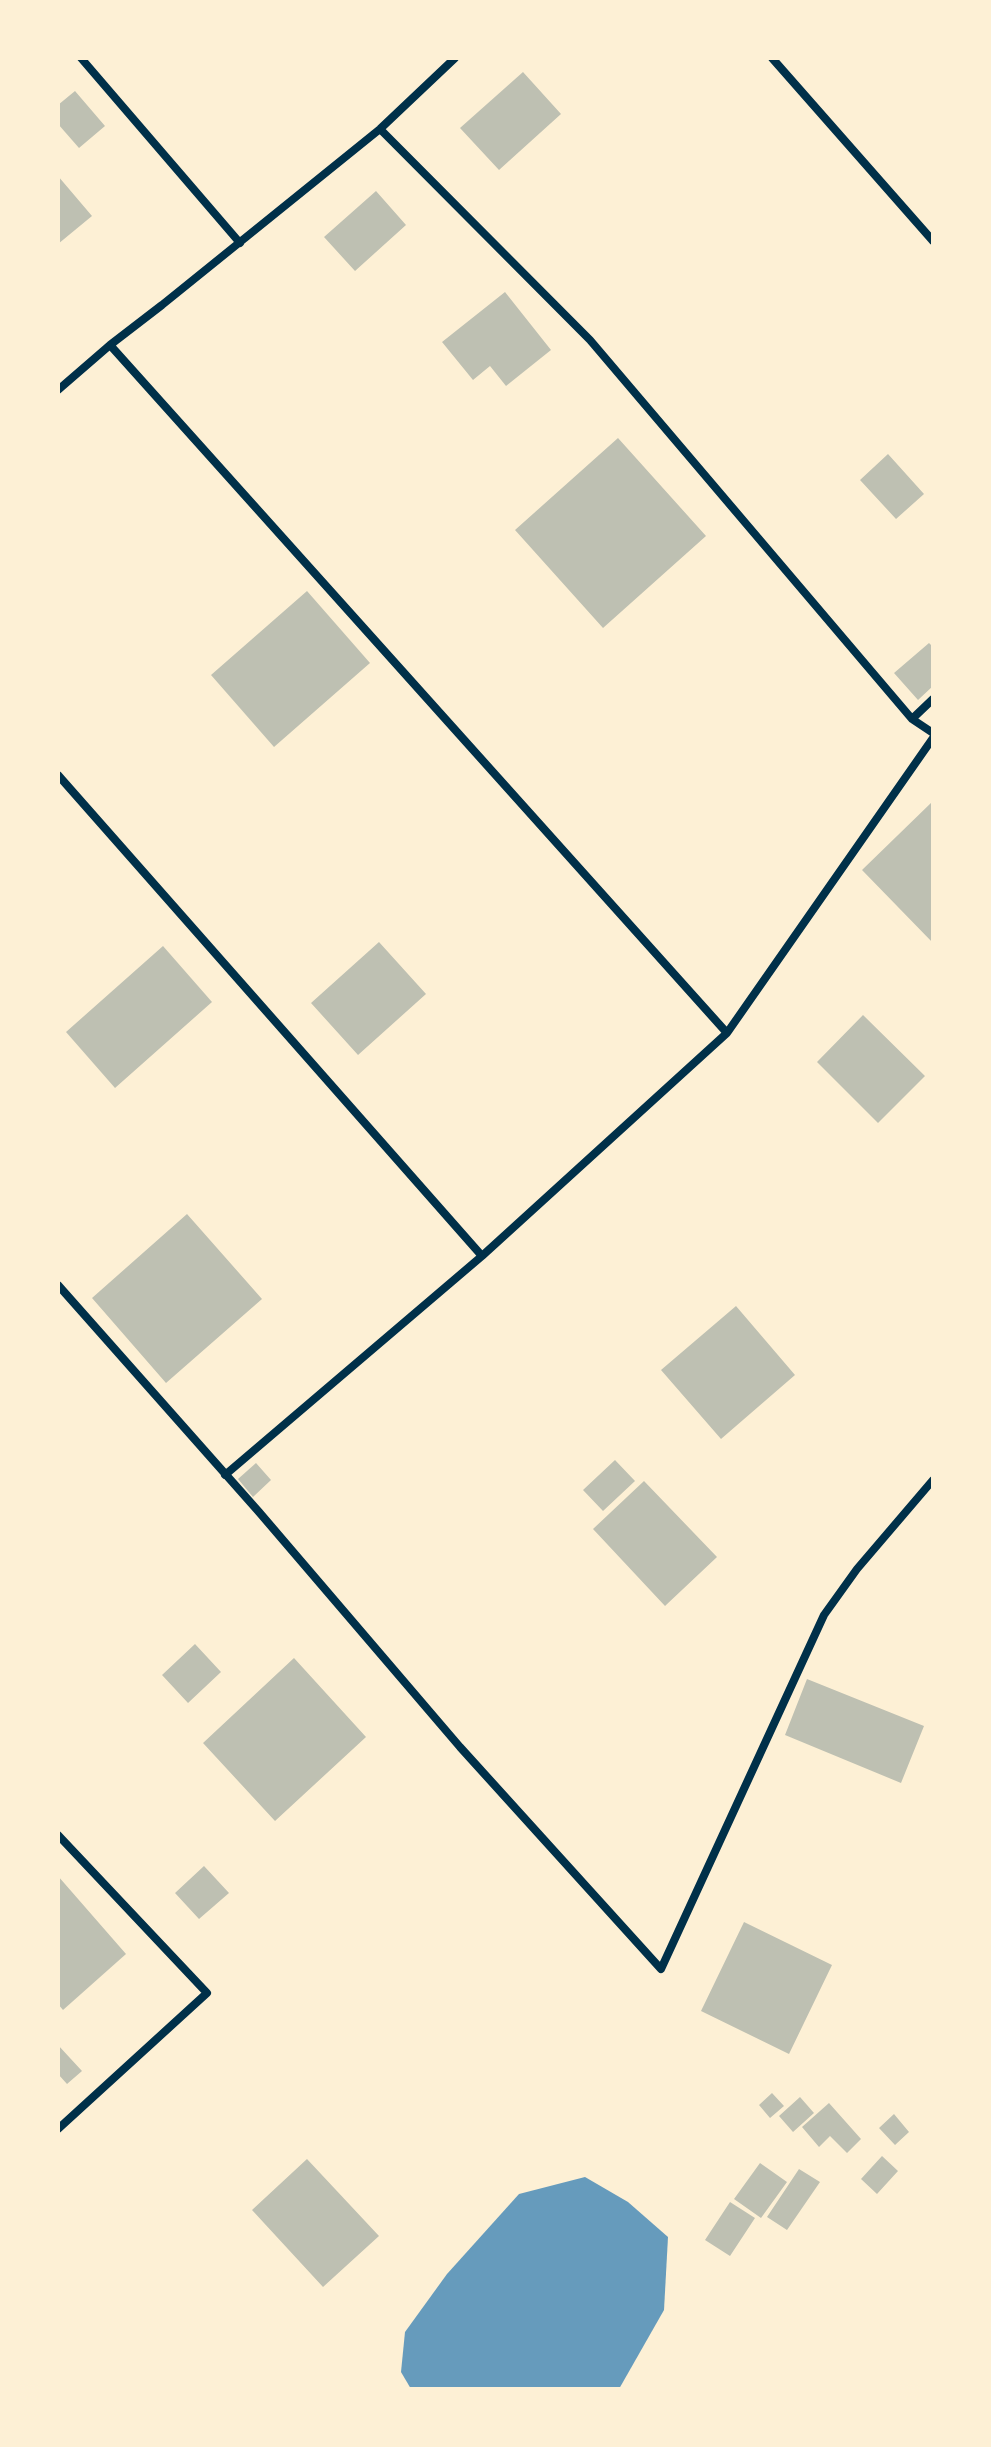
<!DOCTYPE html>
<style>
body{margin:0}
#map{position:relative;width:991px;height:2447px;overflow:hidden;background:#fdf0d5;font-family:"Space Grotesk",sans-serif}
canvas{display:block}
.frame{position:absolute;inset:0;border:60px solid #fdf0d5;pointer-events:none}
</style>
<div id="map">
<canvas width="991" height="2447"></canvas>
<div class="frame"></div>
</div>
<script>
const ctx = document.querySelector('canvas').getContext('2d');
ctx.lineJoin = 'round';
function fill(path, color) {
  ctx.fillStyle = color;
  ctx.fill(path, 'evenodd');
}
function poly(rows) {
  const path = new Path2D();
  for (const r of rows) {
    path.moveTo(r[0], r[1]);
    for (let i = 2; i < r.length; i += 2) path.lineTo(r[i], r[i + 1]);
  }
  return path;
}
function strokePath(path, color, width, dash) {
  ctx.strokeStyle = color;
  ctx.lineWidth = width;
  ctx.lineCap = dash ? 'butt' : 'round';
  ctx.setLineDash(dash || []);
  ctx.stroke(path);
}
fill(poly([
 [585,2177,628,2202,668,2237,664,2310,619,2389,411,2389,401,2372,405,2332,447,2274,519,2194]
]), '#669bbc');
fill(poly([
 [523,72,561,114,499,170,460,128],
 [75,91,105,126,79,148,58,124,58,105],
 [58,176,92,216,58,244],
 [376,191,406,225,355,271,324,237],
 [505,292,551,350,506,386,490,366,473,380,442,342],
 [618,438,706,536,603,628,515,530],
 [888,454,924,494,896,519,860,480],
 [307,591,370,663,274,747,211,675],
 [929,643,933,647,933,686,918,700,894,673],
 [933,801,933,943,862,870],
 [379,942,426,994,358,1055,311,1003],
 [163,946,212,1002,115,1088,66,1032],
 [863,1015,925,1076,878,1123,817,1062],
 [187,1214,262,1299,166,1383,92,1298],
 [736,1306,795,1375,721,1439,661,1370],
 [615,1460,635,1481,603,1511,583,1490],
 [256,1463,271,1480,253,1497,238,1479],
 [644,1481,717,1557,665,1606,593,1529],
 [195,1644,221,1672,188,1703,162,1675],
 [294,1658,366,1737,275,1821,203,1743],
 [807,1679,924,1726,901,1783,785,1735],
 [204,1866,229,1893,199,1919,175,1893],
 [58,1876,126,1954,63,2010,58,2004],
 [744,1922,832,1965,789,2054,701,2011],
 [58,2045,82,2071,67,2084,58,2074],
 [772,2093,784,2106,770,2118,759,2105],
 [800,2097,814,2113,793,2132,779,2116],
 [829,2103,861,2139,847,2153,830,2136,819,2147,802,2127],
 [894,2114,909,2132,895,2145,879,2128],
 [882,2156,898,2171,877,2194,861,2179],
 [307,2159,379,2236,323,2287,252,2210],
 [760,2163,787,2182,761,2218,734,2199],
 [799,2169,820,2182,787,2230,767,2217],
 [730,2202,755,2218,730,2256,705,2240]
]), '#bec0b2');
strokePath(poly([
 [81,58,240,243],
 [772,58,933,241],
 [380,129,590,340,912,719,933,733],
 [110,345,727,1033],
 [58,390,110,345,162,305,380,129,455,58],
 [912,719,933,699],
 [58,775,482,1256],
 [58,1285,259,1512,460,1747,661,1969,824,1615,857,1569,933,1480],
 [225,1475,482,1256,727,1033,933,738],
 [58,1835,207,1993,58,2129]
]), '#003049', 8);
</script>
